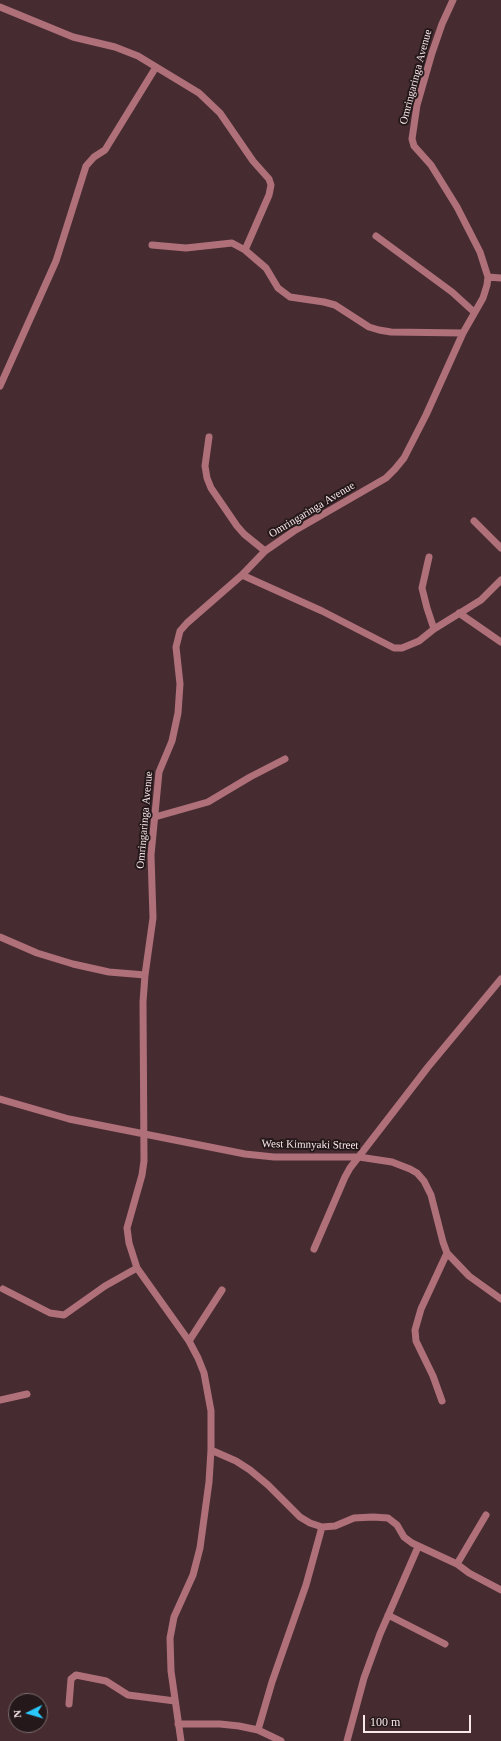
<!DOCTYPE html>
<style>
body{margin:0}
#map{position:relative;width:501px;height:1741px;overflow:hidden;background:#462c30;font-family:"Times New Roman",serif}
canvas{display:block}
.north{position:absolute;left:8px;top:1693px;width:40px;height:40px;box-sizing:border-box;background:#24181a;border:1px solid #796b6d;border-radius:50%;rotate:265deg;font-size:11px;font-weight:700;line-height:16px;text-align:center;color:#f9e7e9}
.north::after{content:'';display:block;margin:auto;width:14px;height:18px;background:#29c8ff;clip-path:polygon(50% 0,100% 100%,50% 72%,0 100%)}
.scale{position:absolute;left:363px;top:1715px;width:108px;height:18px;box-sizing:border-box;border:2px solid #f9e7e9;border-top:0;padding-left:5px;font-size:12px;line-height:14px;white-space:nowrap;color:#f9e7e9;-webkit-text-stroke:3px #24181a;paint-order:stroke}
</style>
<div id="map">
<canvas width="501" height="1741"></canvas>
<div class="north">N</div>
<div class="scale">100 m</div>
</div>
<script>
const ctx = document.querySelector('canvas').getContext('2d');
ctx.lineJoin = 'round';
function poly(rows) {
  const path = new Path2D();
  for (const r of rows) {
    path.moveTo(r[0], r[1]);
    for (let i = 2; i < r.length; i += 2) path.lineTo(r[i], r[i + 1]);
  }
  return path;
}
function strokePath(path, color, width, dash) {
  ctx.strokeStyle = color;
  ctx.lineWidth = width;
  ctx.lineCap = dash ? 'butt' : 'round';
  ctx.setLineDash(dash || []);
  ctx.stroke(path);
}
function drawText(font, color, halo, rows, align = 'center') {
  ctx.font = font + ' "Times New Roman",serif';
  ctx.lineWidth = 4;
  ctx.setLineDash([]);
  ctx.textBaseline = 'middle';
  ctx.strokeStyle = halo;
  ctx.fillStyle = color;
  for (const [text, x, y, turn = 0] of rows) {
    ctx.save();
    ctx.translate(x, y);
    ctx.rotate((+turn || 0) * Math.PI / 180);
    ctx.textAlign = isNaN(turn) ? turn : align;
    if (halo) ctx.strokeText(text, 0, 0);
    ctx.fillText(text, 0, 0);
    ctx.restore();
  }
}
strokePath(poly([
 [0,7,73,37,115,47,138,56,199,93,220,113,253,161,269,179,271,185,269,195,245,250],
 [376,236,452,292,474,312],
 [152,245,186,248,232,243,245,250,266,268,278,288,290,297,324,302,335,305,369,327,379,330,391,332,463,333],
 [488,277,501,278],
 [0,386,56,261,86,166,94,157,105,150,156,67],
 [209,437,205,466,207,478,211,488,237,526,244,534,265,551],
 [474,521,501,548],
 [429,557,422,588,427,608,434,629],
 [242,575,322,611,394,648,402,648,419,641,434,629,481,600,501,580],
 [459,613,501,642],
 [155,817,208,802,250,777,285,759],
 [0,937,37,953,73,964,109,972,145,975],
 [0,1099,69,1119,245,1154,274,1157,359,1157,392,1162,410,1169,417,1173,424,1181,431,1195,443,1242,447,1253,469,1276,501,1299],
 [314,1249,345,1177,350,1168,428,1067,501,979],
 [3,1289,50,1313,64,1315,105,1286,137,1268],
 [189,1341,222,1290],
 [0,1400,27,1394],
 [442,1401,433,1376,416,1341,415,1330,421,1309,447,1253],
 [211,1450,236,1461,250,1470,268,1485,300,1517,310,1523,322,1527,335,1526,354,1518,373,1517,388,1518,397,1525,404,1537,412,1543,457,1564,469,1573,501,1590],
 [457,1564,486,1515],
 [388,1615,445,1644],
 [69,1704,71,1679,76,1675,106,1681,128,1695,175,1701],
 [178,1724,220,1724,239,1726,258,1730,281,1741],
 [258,1730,272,1682,306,1585,322,1527],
 [181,1741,171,1671,170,1638,174,1617,193,1575,200,1548,209,1482,211,1450,211,1411,204,1373,198,1358,189,1341,137,1268,129,1243,127,1228,142,1175,144,1161,143,1002,145,975,153,918,151,855,159,772,172,741,178,713,180,684,176,647,180,631,187,623,242,575,265,551,294,531,386,478,395,469,404,458,426,415,463,333,483,298,487,285,488,277,480,252,457,207,431,165,414,146,412,139,417,105,432,53,442,24,453,0],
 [347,1741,364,1678,380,1634,418,1547]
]), '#af707a', 7);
drawText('11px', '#f9e7e9', '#24181a', [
 ["Omringaringa Avenue",416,77,-75],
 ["Omringaringa Avenue",312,510,-31],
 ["Omringaringa Avenue",145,820,-85],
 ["West Kimnyaki Street",310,1145,1]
]);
</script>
